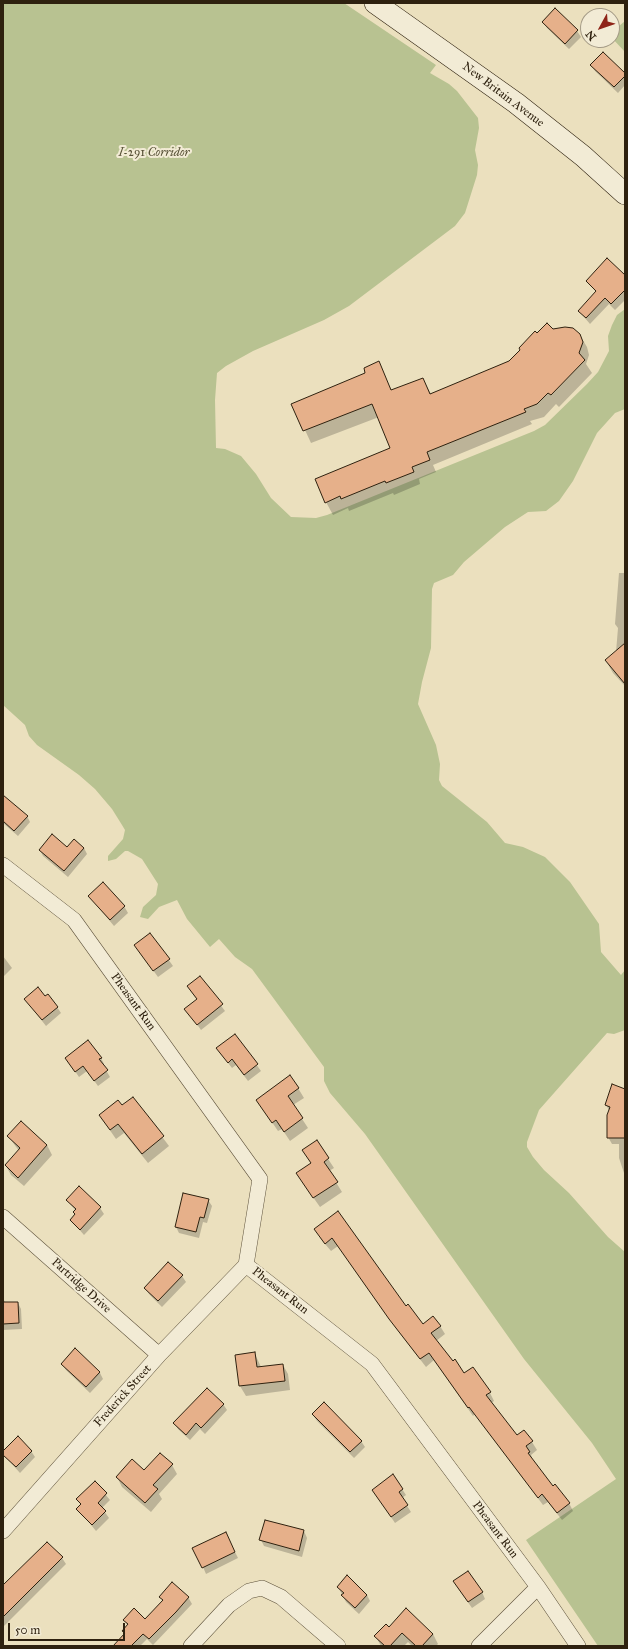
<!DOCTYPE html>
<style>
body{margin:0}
#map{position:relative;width:628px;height:1649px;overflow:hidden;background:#ebe0be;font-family:"IM FELL Great Primer",serif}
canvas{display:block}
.frame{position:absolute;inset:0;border:4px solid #2e210f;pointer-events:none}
.north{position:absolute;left:580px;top:8px;width:40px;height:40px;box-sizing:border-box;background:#f2ebd5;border:1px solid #a49a86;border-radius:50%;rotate:230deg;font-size:11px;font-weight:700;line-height:16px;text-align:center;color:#2e210f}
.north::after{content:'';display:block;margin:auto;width:14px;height:18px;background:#8f2418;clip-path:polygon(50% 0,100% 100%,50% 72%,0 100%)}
.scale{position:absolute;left:8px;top:1623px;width:117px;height:18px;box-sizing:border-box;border:2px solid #2e210f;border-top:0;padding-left:5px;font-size:12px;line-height:14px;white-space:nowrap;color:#2e210f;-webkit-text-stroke:3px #f2ebd5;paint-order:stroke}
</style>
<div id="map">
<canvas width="628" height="1649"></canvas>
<div class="frame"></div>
<div class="north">N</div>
<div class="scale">50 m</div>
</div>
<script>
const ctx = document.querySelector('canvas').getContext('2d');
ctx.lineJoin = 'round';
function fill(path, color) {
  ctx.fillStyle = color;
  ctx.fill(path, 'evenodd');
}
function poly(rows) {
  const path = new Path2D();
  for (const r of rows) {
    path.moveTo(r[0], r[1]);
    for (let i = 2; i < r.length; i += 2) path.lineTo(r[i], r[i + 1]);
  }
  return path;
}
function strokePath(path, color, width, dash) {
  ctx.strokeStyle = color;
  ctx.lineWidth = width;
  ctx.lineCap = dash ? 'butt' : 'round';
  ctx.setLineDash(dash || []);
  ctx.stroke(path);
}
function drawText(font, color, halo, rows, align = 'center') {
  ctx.font = font + ' "IM FELL Great Primer",serif';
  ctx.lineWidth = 4;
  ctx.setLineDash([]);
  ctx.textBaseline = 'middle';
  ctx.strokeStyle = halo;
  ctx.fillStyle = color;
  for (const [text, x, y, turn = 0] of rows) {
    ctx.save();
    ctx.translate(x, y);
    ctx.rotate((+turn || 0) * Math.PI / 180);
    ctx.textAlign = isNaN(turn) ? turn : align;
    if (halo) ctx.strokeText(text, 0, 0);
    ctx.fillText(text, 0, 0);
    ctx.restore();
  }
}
fill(poly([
 [3,3,344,3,436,65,430,73,449,84,457,91,478,118,479,128,475,150,478,165,477,175,465,213,455,226,349,306,324,320,253,351,226,366,217,373,215,400,216,448,225,449,241,456,256,474,271,498,291,517,316,518,327,515,534,431,545,425,587,384,598,372,609,351,608,336,612,325,617,315,625,309,625,409,615,413,597,433,573,481,559,501,546,511,528,512,505,527,464,562,453,575,434,583,432,589,431,648,422,682,418,704,436,745,440,764,439,780,442,786,487,822,505,843,523,847,545,857,570,882,599,924,601,952,621,975,625,970,625,1030,614,1034,607,1033,539,1110,527,1142,527,1147,533,1157,544,1170,569,1193,608,1237,625,1252,625,1646,598,1646,526,1540,616,1479,592,1443,524,1359,365,1134,330,1093,324,1081,324,1067,252,969,235,957,219,939,210,947,187,919,177,900,159,907,148,919,140,917,143,907,156,895,158,884,142,859,128,851,125,851,116,859,108,861,108,856,123,839,125,830,122,825,112,809,95,789,79,775,37,745,29,736,25,725,3,705],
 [625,21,625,52,612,38,612,32]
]), '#b8c291');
fill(poly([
 [555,9,577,31,581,37,569,49,547,28,543,22],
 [591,65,625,74,625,85,618,93,595,71],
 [625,277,625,300,615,310,609,304,590,324,579,311,596,292,587,281],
 [553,330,579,334,587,347,589,355,586,364,592,373,559,407,556,404,544,417,530,421,532,424,433,465,436,472,419,479,420,484,394,495,393,493,349,511,348,508,333,515,326,502,392,449,379,417,311,443,293,404,366,374,378,363,392,391,423,379,431,394,510,362,537,335],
 [619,573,625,573,625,686,613,673,606,661,616,652,618,628,615,624],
 [3,796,27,816,30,822,18,836,3,823],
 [84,848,87,854,68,877,43,856,40,850],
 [89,896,124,906,128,913,114,926],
 [150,934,173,966,158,977,139,951],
 [3,956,12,968,3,977],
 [200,977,225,1011,201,1030,186,1009,197,1000,188,987],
 [25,999,57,1007,61,1013,46,1026],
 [235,1035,261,1071,248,1081,236,1065,232,1068,221,1054],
 [66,1058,101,1058,104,1064,103,1065,110,1077,98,1086,87,1071,79,1077],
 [298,1088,304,1098,293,1105,308,1128,290,1141,282,1129,278,1131,257,1100],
 [625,1090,625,1176,619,1158,619,1144,612,1144,608,1137,610,1112,606,1105],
 [133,1098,169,1146,148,1163,124,1133,116,1139,100,1116,122,1106],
 [9,1137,47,1145,52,1155,24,1186,11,1175,6,1166,19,1151],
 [317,1142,334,1168,329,1171,342,1192,320,1207,303,1183,312,1164],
 [79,1188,100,1208,104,1214,84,1235,71,1220,75,1215,74,1213,76,1211,67,1200],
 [208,1200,212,1206,207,1223,203,1222,199,1238,179,1233,176,1227],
 [338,1213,406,1307,423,1325,440,1326,445,1334,436,1341,464,1375,490,1393,494,1401,491,1403,517,1436,524,1431,532,1442,537,1450,531,1455,533,1461,553,1487,569,1503,573,1511,562,1520,548,1502,543,1505,475,1414,473,1416,434,1360,426,1367,395,1327,338,1246,331,1251,320,1238],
 [168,1263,182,1276,186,1282,162,1307,149,1294,145,1288],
 [3,1299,6,1303,18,1303,21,1309,22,1329,3,1330],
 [75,1350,100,1373,103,1379,90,1393,66,1370,62,1364],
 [255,1354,261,1367,283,1365,288,1374,290,1390,246,1396,240,1386,237,1356],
 [223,1404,227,1410,205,1434,200,1429,190,1440,178,1429,175,1423],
 [313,1415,361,1441,365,1447,354,1458,317,1421],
 [31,1451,35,1457,20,1473,3,1454,3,1452],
 [172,1465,177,1474,159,1494,162,1499,151,1512,122,1487,117,1477],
 [95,1482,110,1500,102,1508,109,1518,96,1531,78,1509,81,1506,78,1499],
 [402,1489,406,1495,402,1498,411,1512,395,1523,373,1490],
 [304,1531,307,1538,302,1557,264,1546,261,1540],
 [229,1540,238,1558,206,1574,203,1567],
 [47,1543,62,1558,66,1564,3,1627,3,1589],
 [338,1587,367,1595,370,1601,359,1614,346,1602],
 [458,1588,482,1592,485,1599,472,1608],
 [161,1597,188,1597,192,1604,153,1645,147,1639,140,1646,114,1646,125,1634,123,1631,128,1626,124,1620,145,1620,163,1601],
 [389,1628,433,1634,438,1644,436,1646,412,1646,408,1642,404,1646,381,1646,376,1637]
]), '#0003');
const building = poly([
 [555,8,578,30,565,44,542,22,555,8],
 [603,52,625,73,625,76,614,87,590,65,603,52],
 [607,258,625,275,625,290,611,304,605,298,586,318,578,311,596,291,586,281,607,258],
 [547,323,553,329,565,327,573,328,580,334,583,342,579,353,585,360,551,395,548,393,537,404,524,409,526,412,427,452,430,460,412,467,414,472,386,483,385,481,341,499,340,496,325,503,315,479,390,448,372,404,303,431,291,404,365,373,364,368,379,361,391,390,423,378,430,394,509,361,520,350,519,348,535,331,537,333,547,323],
 [625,643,625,684,605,660,625,643],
 [3,795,28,816,14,831,3,821,3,795],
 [52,834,67,847,74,839,84,848,64,871,39,850,52,834],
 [103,882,125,906,110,920,88,896,103,882],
 [150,933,170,959,153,971,134,945,150,933],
 [200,976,223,1004,197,1025,184,1009,197,999,187,986,200,976],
 [38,987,45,996,48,994,58,1007,42,1020,24,999,38,987],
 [235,1034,258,1064,244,1075,232,1059,228,1063,216,1048,235,1034],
 [88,1040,102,1058,99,1059,108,1070,94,1081,83,1066,75,1072,65,1058,88,1040],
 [290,1075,299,1088,288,1096,303,1118,284,1132,276,1120,272,1123,256,1100,290,1075],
 [612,1084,625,1089,625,1138,607,1138,607,1115,610,1107,605,1105,612,1084],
 [133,1097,164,1136,142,1154,118,1124,110,1130,99,1115,118,1100,122,1105,133,1097],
 [21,1121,47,1145,18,1178,5,1165,20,1148,7,1136,21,1121],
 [317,1140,329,1158,324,1162,338,1182,313,1198,296,1173,311,1163,302,1150,317,1140],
 [79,1186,101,1207,80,1230,70,1220,75,1214,73,1212,76,1209,66,1200,79,1186],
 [183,1193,209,1199,204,1218,200,1217,196,1232,175,1227,183,1193],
 [338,1211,406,1306,408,1304,423,1324,433,1316,441,1326,431,1333,453,1361,455,1359,464,1373,473,1367,491,1392,486,1395,517,1435,524,1430,533,1441,526,1446,530,1452,528,1453,553,1486,555,1484,570,1503,557,1513,542,1494,538,1498,469,1407,468,1408,429,1353,420,1359,389,1319,332,1238,325,1244,314,1229,338,1211],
 [168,1262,183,1275,158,1301,144,1288,168,1262],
 [3,1302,18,1302,19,1323,3,1324,3,1302],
 [75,1348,100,1372,86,1387,61,1364,75,1348],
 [255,1352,257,1367,283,1364,285,1381,239,1386,235,1355,255,1352],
 [207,1388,224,1404,201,1428,196,1423,186,1435,173,1423,207,1388],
 [324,1402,362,1441,350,1452,312,1414,324,1402],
 [18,1436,32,1451,16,1467,3,1455,3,1451,18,1436],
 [160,1453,173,1464,153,1485,158,1489,145,1503,116,1477,132,1459,144,1470,160,1453],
 [393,1474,403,1489,399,1492,408,1505,391,1517,372,1490,393,1474],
 [95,1481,107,1493,98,1503,106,1511,92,1525,76,1509,81,1504,76,1499,95,1481],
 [265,1520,304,1530,299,1551,259,1540,265,1520],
 [226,1532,235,1552,202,1568,192,1548,226,1532],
 [47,1542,63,1557,3,1617,3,1585,47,1542],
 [468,1571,483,1592,468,1602,453,1581,468,1571],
 [347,1575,367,1595,355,1608,341,1595,344,1593,337,1587,347,1575],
 [172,1582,189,1597,176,1612,149,1639,143,1634,131,1646,113,1646,125,1633,122,1631,128,1624,123,1620,134,1608,145,1619,163,1600,159,1597,172,1582],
 [406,1608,433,1634,422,1646,416,1646,402,1633,390,1646,385,1646,374,1636,386,1624,389,1627,406,1608]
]);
fill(building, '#e6b08a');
strokePath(building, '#2e210f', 1);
const minor = poly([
 [3,865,74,920,260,1179,246,1265],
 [3,1217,159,1355],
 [246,1265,372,1364,538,1587,578,1646],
 [3,1531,159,1355,246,1265],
 [191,1646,229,1605,249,1591,262,1588,281,1597,338,1646],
 [479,1646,538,1587]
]);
const secondary = poly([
 [375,3,516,103,583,156,625,194]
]);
strokePath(minor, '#5d513b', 16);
strokePath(secondary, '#2e210f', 22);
strokePath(minor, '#f2ebd5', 15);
strokePath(secondary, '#f2ebd5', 21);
drawText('12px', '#2e210f', '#f2ebd5', [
 ["New Britain Avenue",503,95,37],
 ["Pheasant Run",133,1002,54],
 ["Partridge Drive",81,1286,42],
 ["Pheasant Run",280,1291,38],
 ["Frederick Street",123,1396,-48],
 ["Pheasant Run",495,1530,53]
]);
drawText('italic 12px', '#575136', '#f2ebd5', [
 ["I-291 Corridor",154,153]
]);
</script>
